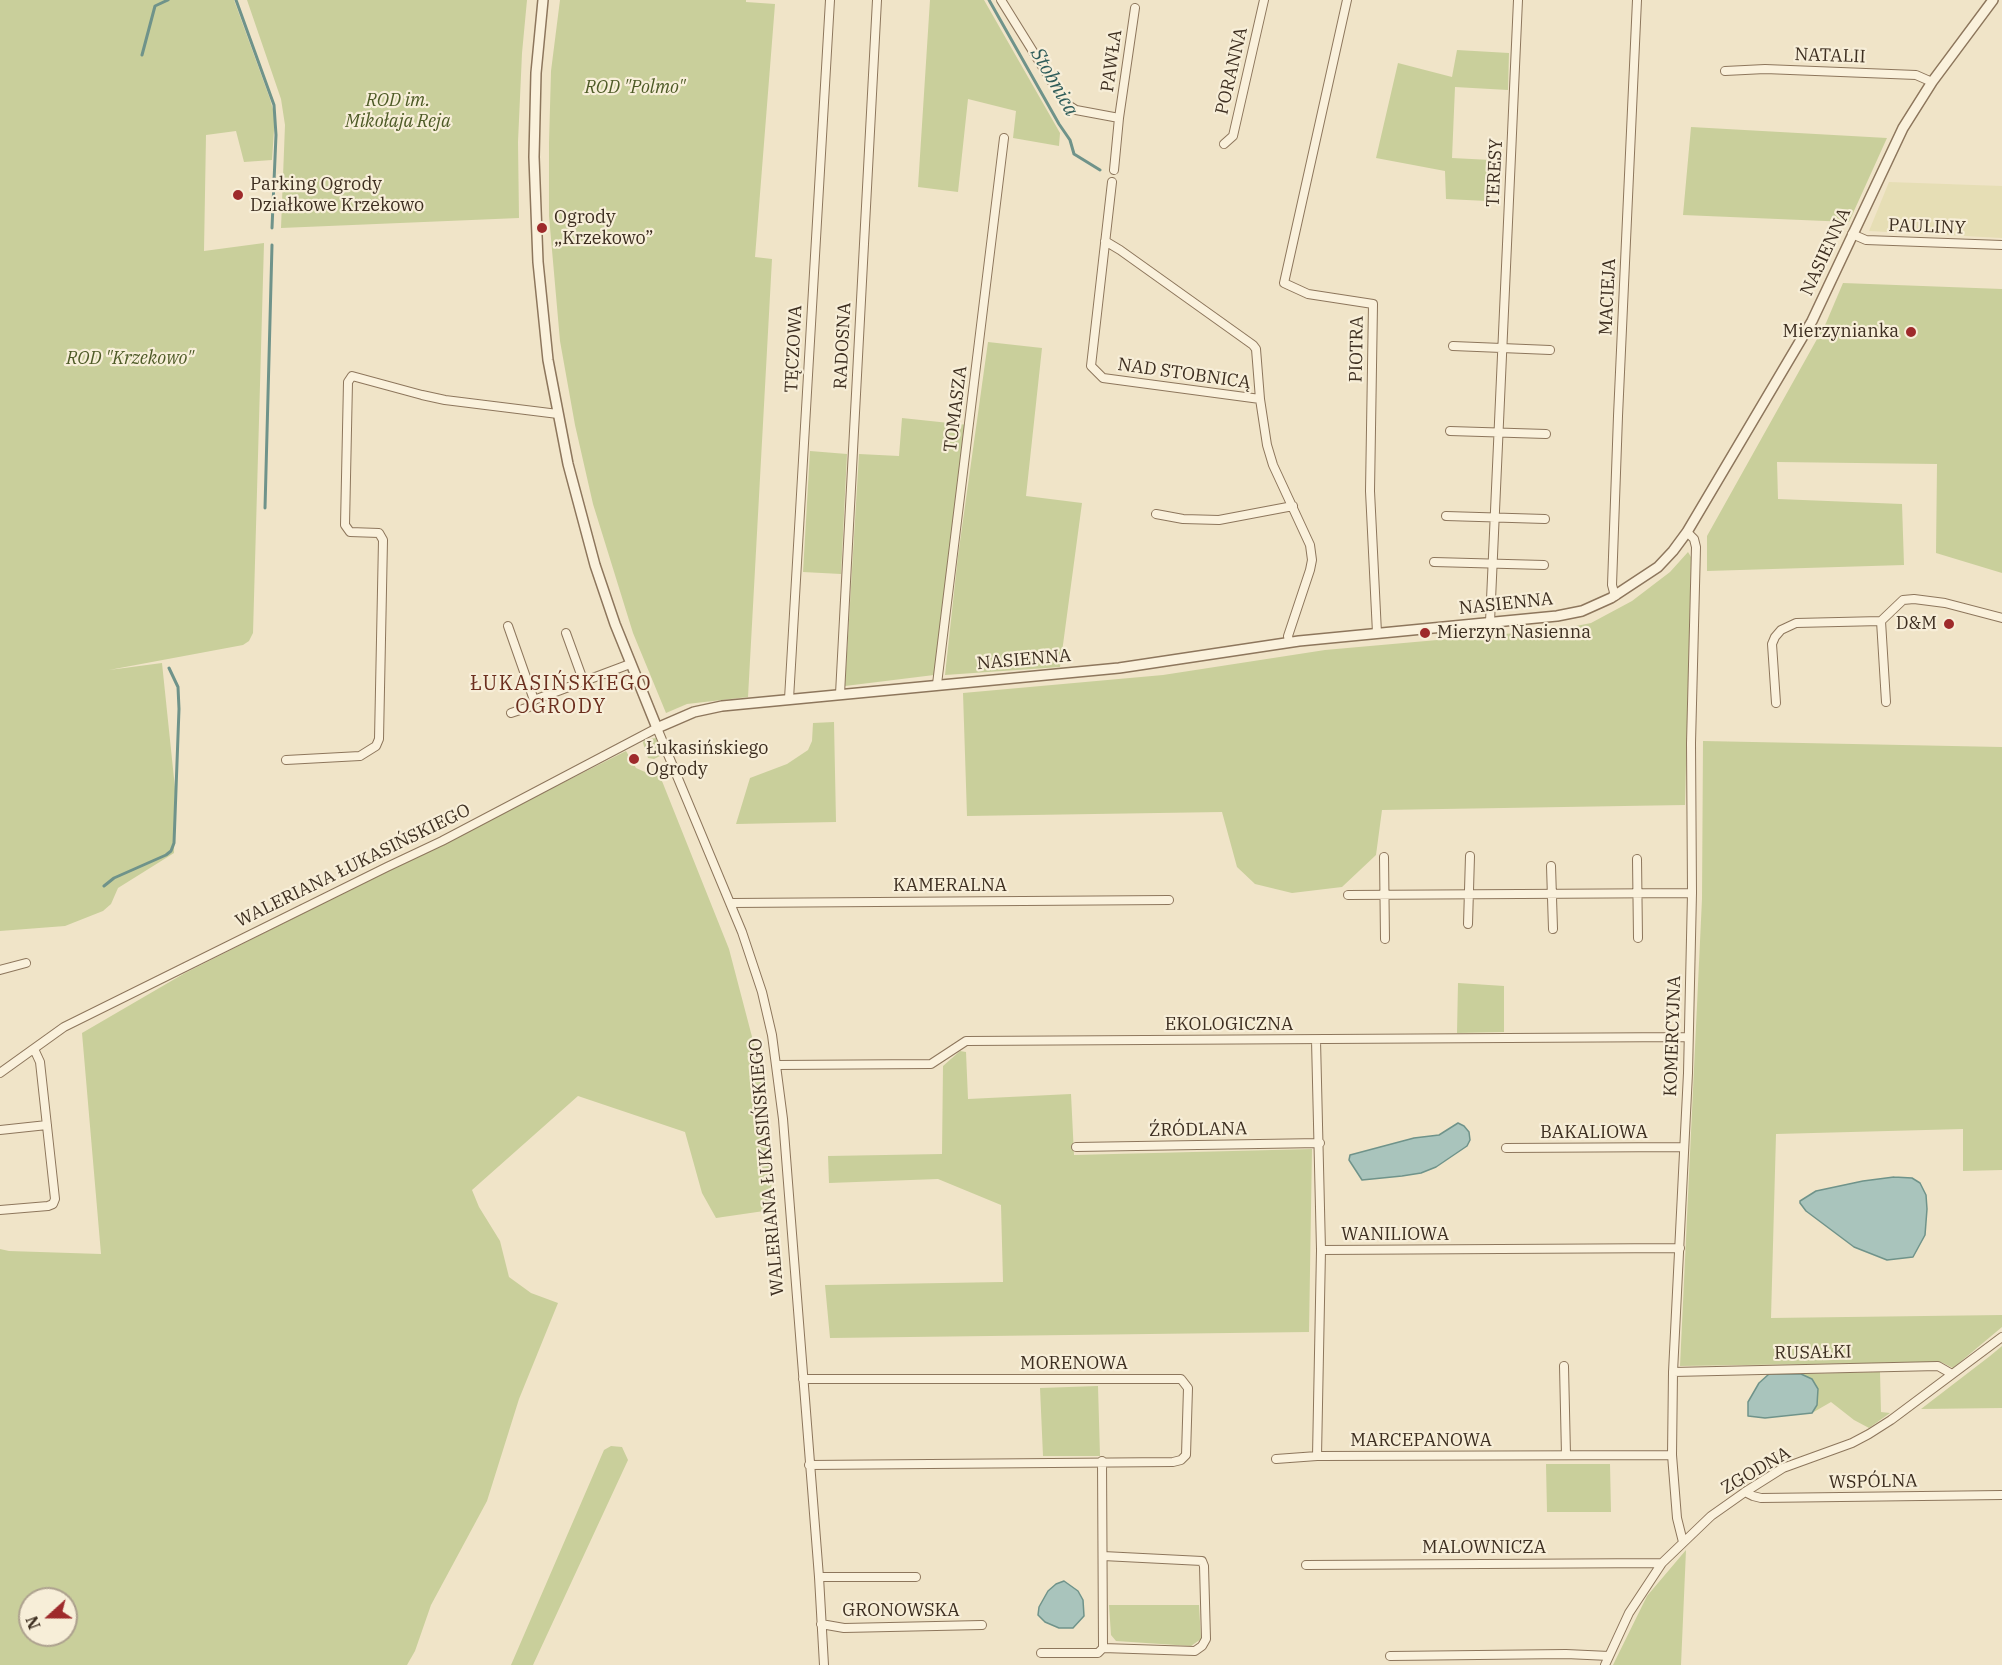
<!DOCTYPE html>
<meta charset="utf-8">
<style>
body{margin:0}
#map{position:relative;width:2002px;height:1665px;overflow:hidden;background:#f0e4c8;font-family:"IBM Plex Serif",serif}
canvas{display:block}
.north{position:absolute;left:18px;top:1587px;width:60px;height:60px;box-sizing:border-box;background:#f7eed8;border:2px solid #ada18e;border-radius:50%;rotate:249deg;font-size:16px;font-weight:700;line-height:24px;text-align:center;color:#3d2e20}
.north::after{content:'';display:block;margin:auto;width:21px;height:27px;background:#9e2a2b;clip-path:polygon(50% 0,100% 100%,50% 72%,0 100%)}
</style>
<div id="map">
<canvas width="2002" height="1665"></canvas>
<div class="north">N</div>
</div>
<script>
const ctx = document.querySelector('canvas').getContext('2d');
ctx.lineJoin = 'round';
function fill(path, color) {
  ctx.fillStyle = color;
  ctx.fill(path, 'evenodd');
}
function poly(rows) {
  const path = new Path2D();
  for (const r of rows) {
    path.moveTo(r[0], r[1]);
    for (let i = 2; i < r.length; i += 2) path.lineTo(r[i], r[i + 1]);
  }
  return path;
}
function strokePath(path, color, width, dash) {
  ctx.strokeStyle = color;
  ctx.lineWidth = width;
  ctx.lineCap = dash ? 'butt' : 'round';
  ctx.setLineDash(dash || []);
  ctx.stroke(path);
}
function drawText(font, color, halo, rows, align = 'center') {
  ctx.font = font + ' "IBM Plex Serif",serif';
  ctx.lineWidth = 4.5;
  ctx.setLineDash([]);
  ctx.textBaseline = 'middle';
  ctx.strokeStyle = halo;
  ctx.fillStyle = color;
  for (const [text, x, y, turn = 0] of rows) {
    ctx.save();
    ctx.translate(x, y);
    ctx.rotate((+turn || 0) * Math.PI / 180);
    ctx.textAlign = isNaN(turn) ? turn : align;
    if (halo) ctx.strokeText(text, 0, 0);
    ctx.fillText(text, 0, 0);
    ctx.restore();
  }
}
fill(poly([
 [1889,182,2002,186,2002,238,1869,231]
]), '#e6deb5');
fill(poly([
 [0,0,234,0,270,99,274,113,274,130,272,160,244,162,236,131,206,135,204,251,264,243,253,633,249,641,243,645,109,670,162,663,175,788,174,853,118,888,111,904,103,911,65,926,0,931],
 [247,0,527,0,522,53,518,142,519,218,281,228,285,125,281,99],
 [560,0,746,0,746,2,775,4,755,257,772,259,748,697,687,704,666,713,633,633,593,504,575,425,560,341,549,216,549,143,551,71],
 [930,0,984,0,1060,133,1059,146,1013,138,1016,111,968,99,958,192,918,187],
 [1457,50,1509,53,1508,90,1455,87,1452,158,1491,160,1487,201,1446,199,1445,171,1376,158,1398,63,1452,77],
 [1691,127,1887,138,1849,222,1683,215],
 [1843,283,2002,289,2002,573,1936,553,1937,464,1777,462,1778,499,1902,504,1904,565,1707,571,1707,536,1826,323],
 [988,342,1042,348,1026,496,1082,503,1060,667,945,675,958,556],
 [902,418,968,425,934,675,845,686,859,454,899,456],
 [810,451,847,454,841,574,803,572],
 [1688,552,1691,557,1685,805,1382,810,1376,855,1342,887,1292,893,1255,884,1237,867,1222,812,967,816,963,693,1163,675,1325,650,1561,629,1591,623,1632,601,1670,572],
 [834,722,836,822,736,824,750,778,787,764,808,750,812,741,813,723],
 [656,738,662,755,654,759,648,758,643,743,644,740],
 [1703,741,2002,747,2002,1170,1963,1171,1963,1129,1776,1134,1771,1318,2002,1315,2002,1327,1953,1368,1941,1362,1680,1366,1702,899],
 [626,751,636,768,645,772,658,771,729,949,756,1052,768,1121,772,1196,764,1211,716,1218,702,1193,685,1132,578,1096,472,1190,479,1207,500,1241,509,1277,531,1293,558,1303,519,1399,487,1501,431,1605,415,1651,407,1665,0,1665,0,1249,9,1251,101,1254,82,1033,185,973],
 [30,1599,66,1599,66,1635,30,1635],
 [1458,983,1504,986,1504,1032,1457,1033],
 [960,1051,966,1052,968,1099,1071,1094,1074,1155,1312,1149,1309,1332,830,1338,825,1285,1003,1282,1001,1205,938,1179,829,1183,828,1156,942,1154,943,1066],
 [2002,1346,2002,1408,1921,1409,1990,1356],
 [1880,1372,1881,1412,1890,1413,1869,1428,1854,1420,1831,1402,1812,1413,1817,1405,1812,1379,1801,1374],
 [1098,1386,1100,1456,1043,1456,1040,1388],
 [611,1446,622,1447,628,1460,533,1665,511,1665,604,1450],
 [1546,1464,1610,1464,1611,1512,1547,1512],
 [1686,1550,1681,1665,1613,1665,1647,1596],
 [1109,1605,1199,1605,1201,1639,1191,1646,1116,1641,1111,1635]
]), '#c9cf9b');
const water = poly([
 [1458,1123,1464,1126,1469,1132,1470,1140,1467,1146,1436,1167,1421,1173,1402,1176,1362,1180,1349,1160,1350,1155,1414,1138,1439,1135,1458,1123],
 [1894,1177,1912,1178,1920,1183,1926,1195,1927,1209,1925,1235,1913,1257,1887,1260,1854,1247,1806,1211,1800,1203,1800,1201,1816,1191,1863,1181,1894,1177],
 [1769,1374,1801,1374,1812,1379,1818,1389,1817,1405,1812,1413,1765,1418,1748,1416,1748,1402,1759,1383,1769,1374],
 [1064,1581,1078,1591,1083,1600,1084,1616,1073,1628,1059,1628,1045,1622,1038,1615,1039,1607,1048,1591,1056,1584,1064,1581]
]);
fill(water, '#a9c4bc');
strokePath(water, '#6f938a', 1.5);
strokePath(poly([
 [236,0,274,105,276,135,272,228],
 [989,0,1059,124,1070,140,1074,154,1100,170],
 [142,55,155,6,168,0],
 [265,508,272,245],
 [104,886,114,878,166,855,171,851,174,843,179,709,178,687,169,668]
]), '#6f938a', 3);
const minor = poly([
 [1001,0,1065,103,1076,110,1119,118],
 [1347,0,1284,283,1308,294,1373,304,1370,491,1377,633],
 [1725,71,1765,69,1916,75,1932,82],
 [1224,144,1233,136,1264,0],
 [1114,170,1119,118,1135,8],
 [1112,182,1091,366,1103,378,1260,399,1267,445,1273,465,1310,545,1312,560,1310,570,1288,636,1289,642],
 [1852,234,1866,240,2002,245],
 [1105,241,1120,250,1253,345,1256,349,1260,399],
 [1453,346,1550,350],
 [1450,431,1546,434],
 [1156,514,1183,519,1219,520,1293,506],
 [1446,516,1545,519],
 [1434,562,1544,565],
 [1615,596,1612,585,1618,416,1637,0],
 [1881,621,1886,702],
 [1490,622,1518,0],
 [508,626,534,700],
 [566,633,583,680],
 [937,684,1004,138],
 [840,694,877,0],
 [789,699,830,0],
 [1776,703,1772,644,1775,637,1781,630,1796,623,1881,621,1903,600,1914,599,1945,603,2002,618],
 [511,713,529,707,534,700,630,664],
 [286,760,360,756,376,746,379,739,383,540,379,533,350,532,345,525,348,382,352,376,422,395,445,400,558,414],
 [1384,857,1385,939],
 [1637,859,1638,938],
 [1551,866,1553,929],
 [1348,895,1692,893],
 [731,903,1169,900],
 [1468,924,1470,856],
 [0,970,26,963],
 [1316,1040,1321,1250,1317,1456],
 [777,1065,931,1064,966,1041,1688,1037],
 [0,1073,64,1027,387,867,442,841,657,728,742,932,762,992,772,1035,783,1119,819,1577,824,1665],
 [0,1130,47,1125],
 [1076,1147,1320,1143],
 [1506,1148,1683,1147],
 [0,1210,48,1206,53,1204,55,1199,40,1062,34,1049],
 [1321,1250,1680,1248],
 [1564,1366,1566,1455],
 [1673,1372,1938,1366,1952,1374],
 [803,1379,1181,1379,1188,1388,1186,1455,1181,1460,1173,1462,809,1465],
 [1276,1459,1317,1456,1672,1455],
 [1102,1461,1103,1648],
 [1745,1492,1753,1496,1761,1498,2002,1495],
 [1683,1542,1677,1518,1672,1455,1673,1372,1688,1073,1692,893,1691,743,1696,547,1694,539,1687,532],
 [1306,1565,1662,1563],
 [819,1577,916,1577],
 [821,1624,844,1628,982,1625],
 [1041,1653,1098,1653,1103,1648,1195,1651,1202,1646,1206,1639,1204,1566,1202,1561,1103,1556],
 [1390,1656,1566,1654,1609,1656],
 [1605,1665,1629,1613,1662,1563,1711,1516,1745,1492,1783,1468,1852,1443,1869,1434,1891,1420,2002,1337]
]);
const tertiary = poly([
 [543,0,536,73,534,157,538,262,548,360,568,464,595,565,615,624,657,728,694,712,722,706,1119,668,1299,641,1557,616,1582,611,1611,598,1658,567,1673,551,1687,532,1812,321,1903,128,1932,82,1993,0]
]);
strokePath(minor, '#8d765c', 10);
strokePath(tertiary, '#8d765c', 12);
strokePath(minor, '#faf1dc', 8);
strokePath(tertiary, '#faf1dc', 9);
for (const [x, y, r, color] of [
 [238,195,6,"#9e2a2b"],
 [542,228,6,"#9e2a2b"],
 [1911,332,6,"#9e2a2b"],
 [1949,624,6,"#9e2a2b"],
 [1425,633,6,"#9e2a2b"],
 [634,759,6,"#9e2a2b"]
]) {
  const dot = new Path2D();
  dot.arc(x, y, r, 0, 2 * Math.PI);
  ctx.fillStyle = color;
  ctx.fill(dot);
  strokePath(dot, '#f7eed8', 2);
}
drawText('18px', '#3d2e20', '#f7eed8', [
 ["NATALII",1830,56,2],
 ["PAWŁA",1112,61,-82],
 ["PORANNA",1232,71,-77],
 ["TERESY",1495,173,-87],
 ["PAULINY",1927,227,2],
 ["NASIENNA",1826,252,-65],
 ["MACIEJA",1608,297,-87],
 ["RADOSNA",843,346,-87],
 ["TĘCZOWA",794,349,-87],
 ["PIOTRA",1357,349,-89],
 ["NAD STOBNICĄ",1184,374,8],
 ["TOMASZA",956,409,-83],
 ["NASIENNA",1506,604,-6],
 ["NASIENNA",1024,660,-5],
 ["WALERIANA ŁUKASIŃSKIEGO",353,866,-26],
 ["KAMERALNA",950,886],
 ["EKOLOGICZNA",1229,1025],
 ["KOMERCYJNA",1673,1036,-88],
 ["ŹRÓDLANA",1198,1130,-1],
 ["BAKALIOWA",1594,1133],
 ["WALERIANA ŁUKASIŃSKIEGO",767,1167,-95],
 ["WANILIOWA",1395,1235],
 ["RUSAŁKI",1813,1353,-1],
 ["MORENOWA",1074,1364],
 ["MARCEPANOWA",1421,1441],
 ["ZGODNA",1756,1471,-30],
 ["WSPÓLNA",1873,1482,-1],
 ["MALOWNICZA",1484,1548],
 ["GRONOWSKA",901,1611]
]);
drawText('italic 18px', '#4d5a26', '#f7eed8', [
 ["ROD \"Polmo\"",635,88],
 ["ROD im.",398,101],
 ["Mikołaja Reja",398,122],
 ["ROD \"Krzekowo\"",130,359]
]);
drawText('18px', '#3d2e20', '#f7eed8', [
 ["Parking Ogrody",250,185],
 ["Działkowe Krzekowo",250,206],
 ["Ogrody",554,218],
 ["„Krzekowo”",554,239],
 ["Mierzynianka",1899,332,"right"],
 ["D&M",1937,624,"right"],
 ["Mierzyn Nasienna",1437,633],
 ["Łukasińskiego",646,749],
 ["Ogrody",646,770]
], 'left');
drawText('italic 20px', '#2f5d5a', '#f7eed8', [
 ["Stobnica",1054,82,60]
]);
ctx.letterSpacing = '1.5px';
drawText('20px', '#6b2e1e', '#f7eed8', [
 ["ŁUKASIŃSKIEGO",561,684],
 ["OGRODY",561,707]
]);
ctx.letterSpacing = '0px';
</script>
